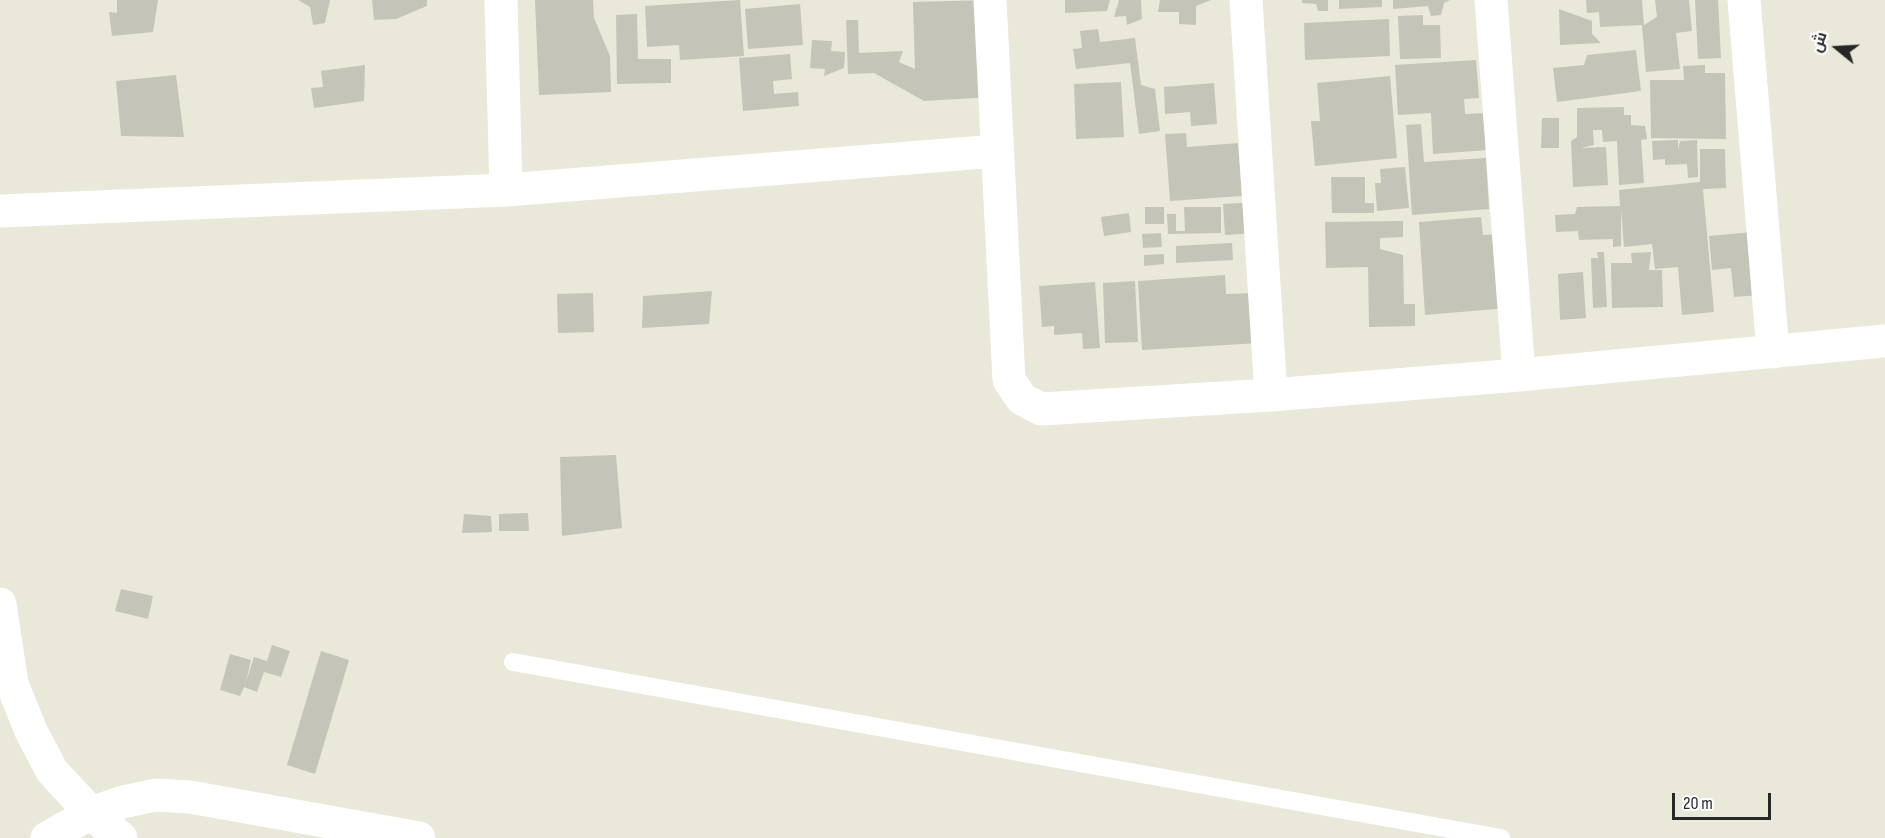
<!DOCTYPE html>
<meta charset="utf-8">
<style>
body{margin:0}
#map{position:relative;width:1885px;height:838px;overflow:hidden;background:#eae8d9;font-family:"Sofia Sans Condensed",Cairo,sans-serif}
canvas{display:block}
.north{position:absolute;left:1807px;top:18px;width:60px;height:60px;-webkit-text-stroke:4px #fff;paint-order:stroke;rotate:288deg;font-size:16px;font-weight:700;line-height:24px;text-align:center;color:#272727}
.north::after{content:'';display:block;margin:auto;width:21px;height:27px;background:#272727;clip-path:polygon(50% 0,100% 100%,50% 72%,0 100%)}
.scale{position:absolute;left:1672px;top:793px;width:99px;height:27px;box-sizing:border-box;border:3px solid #272727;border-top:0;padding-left:8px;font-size:18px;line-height:21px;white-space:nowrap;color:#272727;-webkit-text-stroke:4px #fff;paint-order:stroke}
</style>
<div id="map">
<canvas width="1885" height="838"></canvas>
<div class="north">ش</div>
<div class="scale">20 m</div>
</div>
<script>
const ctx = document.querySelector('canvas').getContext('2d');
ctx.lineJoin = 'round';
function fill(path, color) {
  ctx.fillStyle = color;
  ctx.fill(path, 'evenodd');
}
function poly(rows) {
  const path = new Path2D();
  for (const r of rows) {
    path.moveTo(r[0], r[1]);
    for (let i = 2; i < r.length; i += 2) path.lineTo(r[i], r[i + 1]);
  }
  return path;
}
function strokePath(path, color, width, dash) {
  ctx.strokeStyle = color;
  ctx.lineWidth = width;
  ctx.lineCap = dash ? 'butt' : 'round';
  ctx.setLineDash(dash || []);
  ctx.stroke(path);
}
fill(poly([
 [117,0,158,0,153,32,112,36,109,12,117,13],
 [298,0,330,0,325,23,313,25,310,7],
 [372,0,427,0,427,6,396,19,374,20],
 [535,0,593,0,594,18,610,56,611,92,539,95],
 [740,0,744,56,680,60,679,45,647,47,645,6],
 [988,0,992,97,924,101,874,73,848,74,846,20,858,20,859,53,903,51,899,62,915,69,913,2],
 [1065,0,1110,0,1107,11,1065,13],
 [1119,0,1141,0,1142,19,1127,25,1126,16,1114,17],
 [1160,0,1211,0,1196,6,1196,25,1179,24,1179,12,1158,12],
 [1302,0,1328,0,1328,11,1318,11,1316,4,1302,3],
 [1339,0,1382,0,1382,7,1339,9],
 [1393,0,1450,0,1444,3,1441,15,1431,16,1428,6,1393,9],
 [1586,0,1642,0,1644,25,1657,17,1655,0,1689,0,1692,31,1676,33,1680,69,1646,72,1642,25,1600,27,1599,12,1587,13],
 [1695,0,1718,0,1721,58,1698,59],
 [800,4,803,45,748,49,745,9],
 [1559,9,1592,21,1592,34,1601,43,1560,45],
 [637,14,638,59,671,59,671,83,617,84,616,15],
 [1423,15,1423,25,1440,25,1441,58,1400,59,1398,16],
 [1389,19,1390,56,1305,60,1304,23],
 [1098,29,1100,42,1135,38,1141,85,1155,89,1160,131,1139,134,1130,63,1076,69,1073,49,1082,48,1080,31],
 [812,40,832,41,831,51,845,52,844,68,824,76,825,69,810,68],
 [1636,50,1641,91,1557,102,1553,68,1584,65,1587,55],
 [790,54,792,79,773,81,774,94,798,92,799,106,743,111,739,58],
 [1476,60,1479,98,1464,99,1465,114,1487,113,1489,150,1433,154,1431,113,1398,115,1395,65],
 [365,65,364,101,314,108,311,88,323,87,321,71],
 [1705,65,1705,73,1725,73,1726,139,1651,138,1650,80,1684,80,1683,66],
 [176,75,184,137,121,136,116,81],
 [1390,76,1397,158,1315,166,1311,121,1320,121,1317,83],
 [1121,82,1124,137,1076,139,1074,84],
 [1214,83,1217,124,1191,126,1190,112,1165,114,1164,87],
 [1624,107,1624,115,1631,115,1631,125,1645,126,1647,139,1641,140,1644,183,1619,185,1617,141,1603,142,1602,130,1593,130,1594,145,1581,148,1606,147,1608,185,1573,187,1571,141,1577,137,1577,108],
 [1542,118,1559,118,1559,148,1541,148],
 [1421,124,1424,162,1486,158,1489,209,1412,215,1406,125],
 [1186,133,1187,147,1238,143,1242,196,1170,201,1165,134],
 [1678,140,1678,150,1680,141,1697,140,1698,177,1688,178,1687,164,1665,165,1665,159,1653,160,1652,141],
 [1700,149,1725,149,1726,188,1703,189,1714,312,1682,315,1678,267,1655,269,1652,244,1624,247,1621,209,1621,246,1613,247,1613,239,1579,240,1578,231,1556,232,1555,215,1575,214,1577,207,1620,206,1619,190,1700,182],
 [1405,167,1409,208,1377,211,1375,183,1381,183,1380,169],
 [1331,177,1365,177,1365,203,1374,203,1374,213,1332,213],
 [1258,202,1260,233,1225,235,1223,204],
 [1145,207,1164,207,1164,224,1145,224],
 [1184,207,1221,207,1221,233,1168,234,1167,214,1176,214,1176,231,1185,231],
 [1129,213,1131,232,1104,236,1101,217],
 [1481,217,1483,235,1501,234,1507,308,1425,315,1419,222],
 [1403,221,1403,237,1380,238,1380,249,1403,255,1404,304,1415,304,1415,326,1369,327,1368,267,1326,268,1325,222],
 [1753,232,1760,295,1734,297,1731,268,1712,270,1709,236],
 [1161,233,1162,247,1143,248,1142,234],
 [1232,243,1233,260,1176,263,1176,246],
 [1597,252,1604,252,1607,307,1593,308,1591,258,1598,258],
 [1651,252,1649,270,1662,270,1663,307,1612,308,1611,263,1632,263,1631,253],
 [1164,254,1164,264,1144,266,1144,255],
 [1583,272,1586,318,1560,320,1558,274],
 [1225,275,1226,294,1257,293,1259,343,1142,350,1138,281],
 [1135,281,1138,342,1105,343,1103,283],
 [1095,282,1100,348,1083,349,1082,333,1054,335,1054,326,1042,327,1039,286],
 [712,291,709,324,642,328,643,296],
 [593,293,594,332,558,333,557,294],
 [616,455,622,528,562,536,560,457],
 [528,513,529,531,499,531,499,514],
 [464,514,491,516,492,532,462,533],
 [121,589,153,596,148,619,115,611],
 [272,645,290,651,281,677,264,672,257,692,244,687,240,696,220,690,230,654,251,660,246,682,254,657,267,661],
 [321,651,349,660,315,774,287,765]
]), '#c5c4b9');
strokePath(poly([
 [513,662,1501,838]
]), '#fff', 18);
strokePath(poly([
 [501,0,506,190],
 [990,0,1009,380,1022,399,1041,409,1271,395,1519,375,1885,341],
 [1246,0,1271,395],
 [1491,0,1519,375],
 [1744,0,1773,352],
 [0,211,506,190,997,151]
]), '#fff', 33);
strokePath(poly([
 [0,604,12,684,31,731,52,771,91,813,121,838],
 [47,838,91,813,123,802,155,795,190,797,419,838]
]), '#fff', 33);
</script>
